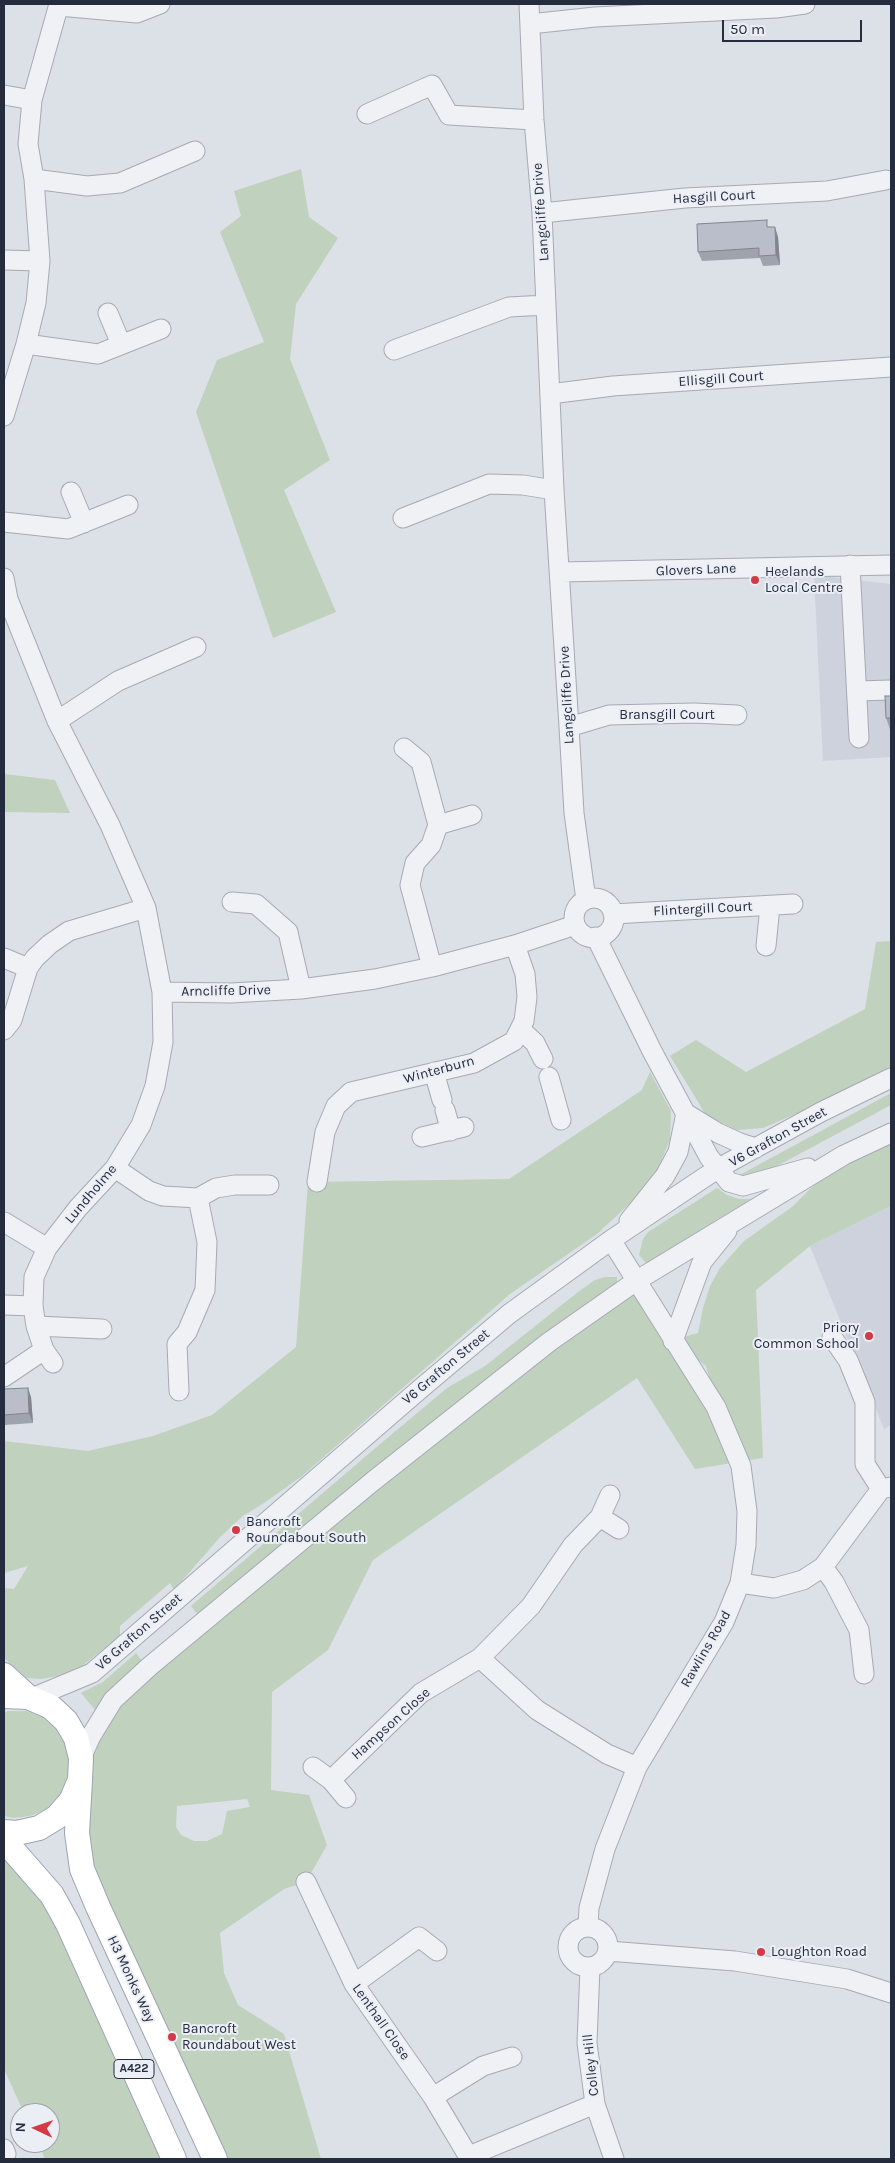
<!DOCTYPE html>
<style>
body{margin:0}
#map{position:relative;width:895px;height:2163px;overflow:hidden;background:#dce0e7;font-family:Karla,sans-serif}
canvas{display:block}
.frame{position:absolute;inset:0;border:5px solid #252c3e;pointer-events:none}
.north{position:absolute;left:10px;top:2103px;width:50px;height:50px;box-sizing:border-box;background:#ebeff5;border:1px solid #9ca1ac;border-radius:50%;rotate:273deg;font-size:14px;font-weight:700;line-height:20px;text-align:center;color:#252c3e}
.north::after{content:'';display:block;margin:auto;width:18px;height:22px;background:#d43946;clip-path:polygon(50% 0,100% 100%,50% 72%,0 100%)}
.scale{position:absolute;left:722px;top:20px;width:140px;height:22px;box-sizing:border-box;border:2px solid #252c3e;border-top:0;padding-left:6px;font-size:15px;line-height:18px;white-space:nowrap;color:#252c3e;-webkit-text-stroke:4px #ebeff5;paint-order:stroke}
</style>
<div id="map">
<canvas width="895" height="2163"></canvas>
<div class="frame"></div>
<div class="north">N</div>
<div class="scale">50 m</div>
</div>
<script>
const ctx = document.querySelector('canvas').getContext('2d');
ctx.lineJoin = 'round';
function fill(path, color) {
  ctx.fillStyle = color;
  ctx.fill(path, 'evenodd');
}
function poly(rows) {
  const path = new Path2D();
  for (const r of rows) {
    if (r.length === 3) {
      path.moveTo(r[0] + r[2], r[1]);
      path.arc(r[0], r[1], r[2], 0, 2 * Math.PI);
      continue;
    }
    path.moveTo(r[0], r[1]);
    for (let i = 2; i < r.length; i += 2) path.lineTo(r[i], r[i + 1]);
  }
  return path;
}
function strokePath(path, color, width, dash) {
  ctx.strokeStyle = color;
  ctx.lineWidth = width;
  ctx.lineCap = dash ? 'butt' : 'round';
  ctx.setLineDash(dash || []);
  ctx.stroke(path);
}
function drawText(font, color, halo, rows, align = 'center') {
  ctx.font = font + ' Karla,sans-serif';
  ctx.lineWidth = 4;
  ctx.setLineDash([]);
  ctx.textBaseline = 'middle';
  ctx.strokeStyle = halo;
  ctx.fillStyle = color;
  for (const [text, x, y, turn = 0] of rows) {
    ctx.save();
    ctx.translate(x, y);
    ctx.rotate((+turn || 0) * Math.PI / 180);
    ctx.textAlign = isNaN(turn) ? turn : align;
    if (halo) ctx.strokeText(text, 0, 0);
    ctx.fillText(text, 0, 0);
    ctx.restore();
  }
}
fill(poly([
 [814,575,891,584,891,757,823,761],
 [891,1206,891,1425,884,1429,810,1246]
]), '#ced2dc');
fill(poly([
 [301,169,309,217,338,238,296,304,290,359,330,460,284,490,336,612,273,638,196,412,217,360,264,342,220,232,241,216,234,191],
 [4,774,55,780,70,813,4,812],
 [891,941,891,1073,763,1128,737,1130,706,1115,670,1056,696,1040,746,1072,865,1009,876,942],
 [650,1072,671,1111,670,1140,656,1173,638,1196,597,1234,510,1294,302,1476,264,1503,243,1516,221,1536,174,1590,170,1583,120,1626,120,1636,82,1666,59,1676,41,1679,27,1678,4,1658,4,1588,14,1589,28,1566,4,1573,4,1441,88,1451,153,1436,212,1415,296,1347,308,1182,509,1179,642,1090],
 [891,1093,891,1105,760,1175,736,1177],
 [891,1133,891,1206,810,1246,756,1290,763,1458,695,1469,637,1378,373,1560,328,1650,272,1692,271,1790,309,1795,327,1845,306,1882,284,1889,220,1933,224,1973,238,2005,284,2034,321,2159,211,2159,82,1869,91,1736,113,1700,636,1281,673,1340,698,1333,703,1308,710,1286,720,1268,744,1241,792,1207,844,1155],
 [675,1342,706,1366,723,1425],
 [247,1799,250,1807,227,1811,222,1834,207,1841,194,1841,181,1835,176,1827,177,1806],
 [717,1188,727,1195,739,1199,751,1199,646,1263,639,1255,643,1239,648,1232],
 [605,1277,617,1277,617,1283,506,1365,199,1616,191,1606,366,1456,447,1388,485,1366,578,1292,595,1280],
 [136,1653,143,1662,96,1711,81,1693,103,1682],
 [9,1711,26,1711,43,1718,56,1729,66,1744,70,1762,67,1780,59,1796,47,1809,30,1816,13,1818,4,1816,4,1712],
 [4,1840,32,1872,174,2159,45,2159,38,2143,50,2143,50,2113,24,2113,4,2069]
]), '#c0d1bd');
const minor = poly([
 [529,4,534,120,542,213,554,490,569,727,574,813,586,900],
 [59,6,137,13,160,4],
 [530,24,595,17,776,8,805,4],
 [4,95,32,100],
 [367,114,432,85,449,115,534,120],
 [34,179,87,186,120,183,195,151],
 [542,213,685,198,827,191,886,180],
 [4,260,40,261],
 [108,313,121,344],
 [26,344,98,354,161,329],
 [394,350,509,307,546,305],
 [550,394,613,386,891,367],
 [4,416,26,344,36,303,40,261,34,179,28,144,32,100,59,4],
 [71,492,84,523],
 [403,518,489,484,523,485,554,490],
 [4,522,68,529,128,505],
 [850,565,859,738],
 [561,572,891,565],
 [4,578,8,599,57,721,110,825,146,908,162,992,231,993,301,989,375,979,432,967,515,945,575,925],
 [857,691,891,690],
 [57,721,118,681,196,647],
 [569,727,609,715,694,713,737,715],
 [404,748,421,762,438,825,431,845,415,863,410,885,432,967],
 [438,825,472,815],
 [594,918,20],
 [232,902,256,904,288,932,301,989],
 [613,914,793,904],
 [596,937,652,1051,709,1157,729,1182,743,1186,808,1168],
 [766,946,770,906],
 [4,958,28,968],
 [520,1029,535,1043,543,1059],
 [4,1030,12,1020,28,968,35,958,50,944,69,931,146,908],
 [434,1072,442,1100],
 [549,1077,561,1120],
 [445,1110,451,1131],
 [687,1114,718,1133,740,1143,756,1148],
 [422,1137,464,1127],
 [115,1168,149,1191,163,1196,198,1198,207,1242,205,1290,187,1332,177,1344,179,1391],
 [317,1182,325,1132,336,1106,351,1092,474,1063,514,1041,524,1021,527,997,525,974,515,945],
 [198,1198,216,1188,235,1185,269,1185],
 [629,1221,665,1176,678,1152,686,1113],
 [4,1222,47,1248],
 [4,1305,33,1306],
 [36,1326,102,1329],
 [832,1337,848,1360,865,1402,865,1464,881,1489],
 [673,1341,702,1262,727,1231],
 [53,1363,44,1350,36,1326,33,1306,34,1277,47,1248,78,1208,115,1168,141,1125,155,1086,163,1042,162,992],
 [4,1377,44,1350],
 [600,1517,619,1529],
 [823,1567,834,1582,859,1630,864,1674],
 [740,1583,774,1588,803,1580,823,1567,881,1489,891,1487],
 [480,1658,537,1710,607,1754,637,1767],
 [32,1698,92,1673,419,1390,509,1314,611,1240,717,1169,821,1112,891,1078],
 [81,1758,91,1736,113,1700,150,1666,372,1482,549,1342,636,1281,844,1155,891,1133],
 [313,1767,331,1780],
 [346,1798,331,1780,421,1693,480,1658,531,1606,573,1545,600,1517,610,1495],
 [306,1882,354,1984,433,2097,470,2159],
 [588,1926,589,1908,605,1849,637,1767,724,1622,740,1583,746,1545,747,1511,741,1466,716,1407,611,1240],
 [588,1947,20],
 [608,1951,735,1961,847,1979,891,1993],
 [590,1967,587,2043,595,2104,614,2159],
 [354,1984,419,1937,437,1951],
 [433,2097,483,2066,512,2057],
 [4,2149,6,2154],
 [469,2156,595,2104]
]);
const major = poly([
 [4,1675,28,1697],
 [4,1696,28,1697,51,1707,66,1721,76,1738,81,1758,80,1780,71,1801,57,1817,39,1828,17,1833,4,1832],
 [80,1780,77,1833,82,1869,98,1907,215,2159],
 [4,1840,52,1895,68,1924,174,2159]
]);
strokePath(minor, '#a5aab4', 21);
strokePath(major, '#9ba3b3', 26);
strokePath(minor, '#eff1f5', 19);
strokePath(major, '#fff', 24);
fill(poly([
 [769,227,778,237,780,265,763,266,760,258,702,261,698,252],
 [891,696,891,732,886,718],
 [4,1389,31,1397,33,1423,4,1425]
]), '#9fa3ae');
fill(poly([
 [775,227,778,237,780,265,776,255],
 [28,1388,31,1397,33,1423,29,1413]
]), '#82858d');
const building = poly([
 [767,220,767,227,775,227,776,255,759,256,759,248,698,252,697,224,767,220],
 [885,696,891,696,891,718,886,718,885,696],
 [28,1388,29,1413,4,1415,4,1389,28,1388]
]);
fill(building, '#b9beca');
strokePath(building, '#82858d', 1);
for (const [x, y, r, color] of [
 [755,580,5,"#d43946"],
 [869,1336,5,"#d43946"],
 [236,1530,5,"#d43946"],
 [761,1952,5,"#d43946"],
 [172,2037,5,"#d43946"]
]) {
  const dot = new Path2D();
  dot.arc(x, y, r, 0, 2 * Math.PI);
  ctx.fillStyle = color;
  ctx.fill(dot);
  strokePath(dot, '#ebeff5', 2);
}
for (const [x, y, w] of [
 [134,2069,40]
]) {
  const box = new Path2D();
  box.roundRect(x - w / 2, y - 9.5, w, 19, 4);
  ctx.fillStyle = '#ebeff5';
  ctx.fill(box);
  strokePath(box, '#252c3e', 1);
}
drawText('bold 12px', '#252c3e', null, [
 ["A422",134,2069]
]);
drawText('14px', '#252c3e', '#ebeff5', [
 ["Hasgill Court",714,197,-3],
 ["Langcliffe Drive",541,212,-94],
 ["Ellisgill Court",721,379,-4],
 ["Glovers Lane",696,570,-2],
 ["Langcliffe Drive",567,695,-93],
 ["Bransgill Court",667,715],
 ["Flintergill Court",703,909,-3],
 ["Arncliffe Drive",226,991,-1],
 ["Winterburn",439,1070,-15],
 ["V6 Grafton Street",778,1137,-29],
 ["Lundholme",91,1194,-50],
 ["V6 Grafton Street",446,1367,-40],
 ["V6 Grafton Street",139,1632,-41],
 ["Rawlins Road",706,1649,-60],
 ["Hampson Close",391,1724,-42],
 ["H3 Monks Way",131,1979,65],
 ["Lenthall Close",381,2022,55],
 ["Colley Hill",591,2065,-96]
]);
drawText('14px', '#252c3e', '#ebeff5', [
 ["Heelands",765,572],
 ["Local Centre",765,588],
 ["Priory",859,1328,"right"],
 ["Common School",859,1344,"right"],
 ["Bancroft",246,1522],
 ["Roundabout South",246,1538],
 ["Loughton Road",771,1952],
 ["Bancroft",182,2029],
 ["Roundabout West",182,2045]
], 'left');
</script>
